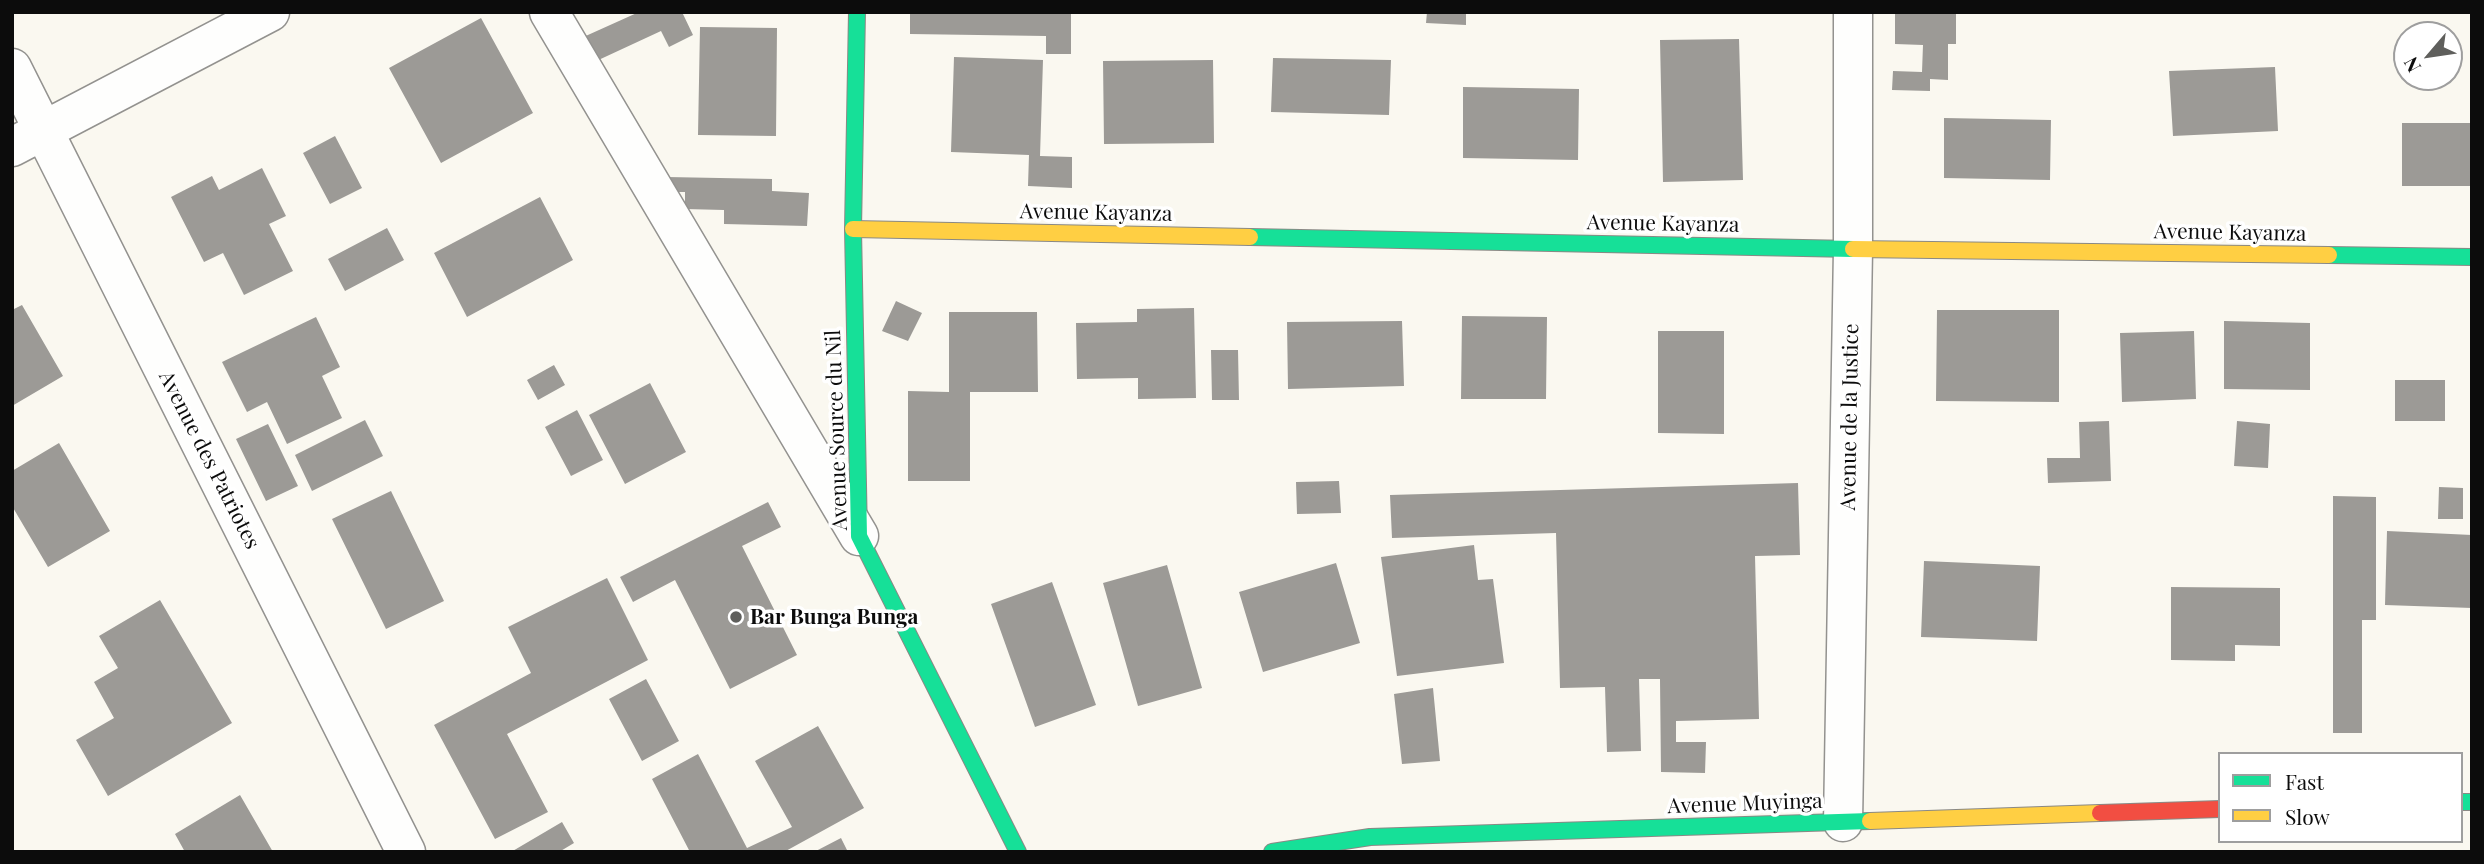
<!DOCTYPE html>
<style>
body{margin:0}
#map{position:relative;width:2484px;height:864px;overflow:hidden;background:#faf8f0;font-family:"Playfair Display",serif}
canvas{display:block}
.frame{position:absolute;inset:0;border:14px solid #0c0c0c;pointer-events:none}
.legend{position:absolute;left:2218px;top:752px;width:245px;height:91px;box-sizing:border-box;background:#fff;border:2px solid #9e9e9e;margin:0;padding:9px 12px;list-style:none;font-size:21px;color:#0c0c0c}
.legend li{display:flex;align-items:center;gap:14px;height:35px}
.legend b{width:35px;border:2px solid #9e9e9e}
.north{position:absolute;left:2393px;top:21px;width:70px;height:70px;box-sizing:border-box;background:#fff;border:2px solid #9e9e9e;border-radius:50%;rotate:241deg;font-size:19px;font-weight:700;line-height:28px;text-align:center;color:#0c0c0c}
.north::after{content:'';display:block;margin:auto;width:24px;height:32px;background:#5f5f5c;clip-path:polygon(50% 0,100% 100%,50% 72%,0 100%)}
</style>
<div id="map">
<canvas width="2484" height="864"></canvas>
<div class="frame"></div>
<ul class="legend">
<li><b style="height:9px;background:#16e098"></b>Fast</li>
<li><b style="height:9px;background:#ffcf43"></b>Slow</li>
</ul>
<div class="north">N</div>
</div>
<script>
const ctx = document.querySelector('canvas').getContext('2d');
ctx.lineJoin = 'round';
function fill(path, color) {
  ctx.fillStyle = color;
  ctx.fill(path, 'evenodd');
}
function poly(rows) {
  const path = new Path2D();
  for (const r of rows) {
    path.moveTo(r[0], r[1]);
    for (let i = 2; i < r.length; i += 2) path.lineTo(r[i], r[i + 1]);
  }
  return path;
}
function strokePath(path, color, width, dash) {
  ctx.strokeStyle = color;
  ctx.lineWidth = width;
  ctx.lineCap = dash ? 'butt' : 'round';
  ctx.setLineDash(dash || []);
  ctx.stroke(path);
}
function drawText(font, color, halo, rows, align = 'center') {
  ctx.font = font + ' "Playfair Display",serif';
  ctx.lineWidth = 7;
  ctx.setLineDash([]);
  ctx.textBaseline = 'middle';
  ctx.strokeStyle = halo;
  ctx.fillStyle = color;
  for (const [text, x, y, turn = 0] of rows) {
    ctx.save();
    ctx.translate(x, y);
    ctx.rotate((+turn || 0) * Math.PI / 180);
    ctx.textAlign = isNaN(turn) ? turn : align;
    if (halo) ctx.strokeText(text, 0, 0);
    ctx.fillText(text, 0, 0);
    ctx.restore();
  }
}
fill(poly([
 [639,12,682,12,693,35,669,47,661,31,592,63,579,39],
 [910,12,1071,12,1071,54,1046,54,1046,36,910,34],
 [1427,12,1466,12,1466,25,1426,23],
 [1895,12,1956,12,1956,44,1948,44,1948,80,1930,79,1930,91,1892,90,1893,71,1922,72,1923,45,1895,44],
 [481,18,533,113,441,163,389,68],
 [700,27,777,28,776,136,698,135],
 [1739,39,1743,180,1663,182,1660,40],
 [954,57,1043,60,1040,156,1072,157,1072,188,1028,186,1029,155,951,152],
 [1273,58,1391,60,1389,115,1271,112],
 [1213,60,1214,143,1104,144,1103,61],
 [2275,67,2278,131,2173,136,2169,71],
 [1463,87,1579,89,1578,160,1463,158],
 [1944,118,2051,120,2050,180,1944,178],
 [2402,123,2472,123,2472,186,2402,186],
 [335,136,362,188,330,204,303,153],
 [262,168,286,216,269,224,293,271,244,295,223,253,204,262,171,197,212,176,219,190],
 [667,177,772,179,772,191,809,193,807,226,724,224,724,210,685,209,685,192,666,192],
 [540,197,573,260,467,317,434,253],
 [387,228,404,260,345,291,328,259],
 [896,301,922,313,908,341,882,331],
 [22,305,63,376,12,406,12,310],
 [1194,308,1196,398,1138,399,1138,378,1077,379,1076,323,1137,322,1137,309],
 [1937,310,2059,310,2059,402,1936,401],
 [949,312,1037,312,1038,392,970,392,970,481,908,481,908,391,949,392],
 [1462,316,1547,317,1546,399,1461,399],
 [316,317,340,367,322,376,342,418,287,444,267,402,247,412,222,362],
 [1402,321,1404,386,1288,389,1287,322],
 [2224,321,2310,323,2310,390,2224,389],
 [1658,331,1724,331,1724,434,1658,433],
 [2194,331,2196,399,2122,402,2120,333],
 [1211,350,1238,350,1239,400,1212,400],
 [554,365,565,385,538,400,527,380],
 [2395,380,2445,380,2445,421,2395,421],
 [650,383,686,452,625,484,589,415],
 [577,410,603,460,571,476,545,427],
 [365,420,383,456,312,491,295,455],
 [2109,421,2111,481,2048,483,2047,458,2080,458,2079,422],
 [2237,421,2270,424,2268,468,2234,466],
 [268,424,298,486,266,501,236,439],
 [59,443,110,531,48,567,12,506,12,471],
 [1339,481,1341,513,1297,514,1296,482],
 [1798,483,1800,555,1755,556,1759,719,1676,721,1676,742,1706,742,1705,773,1661,772,1660,679,1639,679,1641,751,1607,752,1605,687,1560,688,1556,533,1392,538,1390,495],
 [2439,487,2463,488,2463,519,2438,519],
 [391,491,444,601,386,629,332,519],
 [2333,496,2376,497,2376,620,2362,620,2362,733,2333,733],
 [768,502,781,527,742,546,797,655,730,689,675,580,633,602,620,577],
 [2387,531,2472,535,2472,608,2385,605],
 [1474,545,1478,580,1493,579,1504,663,1397,676,1381,557],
 [1924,561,2040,566,2037,641,1921,637],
 [1336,563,1360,643,1263,672,1239,592],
 [1167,565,1202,688,1138,706,1103,583],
 [607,578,648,660,507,734,548,812,495,839,434,725,531,673,508,627],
 [1052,582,1096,705,1035,727,991,604],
 [2171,587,2280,588,2280,646,2235,645,2235,661,2171,660],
 [160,600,232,723,108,796,76,740,114,718,94,682,118,668,99,636],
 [646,679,679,741,642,761,609,699],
 [1433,688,1440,761,1402,764,1394,694],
 [818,726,864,808,784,852,690,852,652,779,698,754,747,848,792,827,755,761],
 [240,795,273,852,185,852,175,834],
 [562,822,574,843,559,852,511,852],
 [841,838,848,852,814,852]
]), '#9c9a96');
const street = poly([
 [549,12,859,536],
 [12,68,406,852],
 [12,147,270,12],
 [1843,822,1853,249,1853,12]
]);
const fast = poly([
 [857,12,853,229,859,536,1018,852],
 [1250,237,1853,249],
 [2329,255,2472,257],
 [2461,802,2472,802],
 [1272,852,1370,837,1870,821]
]);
const slow = poly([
 [853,229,1250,237],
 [1853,249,2329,255],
 [1870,821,2100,813]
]);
const jam = poly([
 [2100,813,2220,809]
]);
strokePath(street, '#93928f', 41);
strokePath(fast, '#8a8985', 18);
strokePath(slow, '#8a8985', 18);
strokePath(jam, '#8a8985', 18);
strokePath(street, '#fefefd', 38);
strokePath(fast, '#16e098', 16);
strokePath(slow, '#ffcf43', 16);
strokePath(jam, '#f24e42', 16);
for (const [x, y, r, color] of [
 [736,617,7,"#5f5f5c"]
]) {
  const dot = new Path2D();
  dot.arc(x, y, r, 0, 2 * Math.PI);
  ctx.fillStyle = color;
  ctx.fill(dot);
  strokePath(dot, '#fff', 2.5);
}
drawText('21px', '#0c0c0c', '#fff', [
 ["Avenue Kayanza",1096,213,1],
 ["Avenue Kayanza",1663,224,1],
 ["Avenue Kayanza",2230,233,1],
 ["Avenue de la Justice",1850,417,-89],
 ["Avenue Source du Nil",837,430,-92],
 ["Avenue des Patriotes",209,460,63],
 ["Avenue Muyinga",1745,804,-2]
]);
drawText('bold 21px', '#0c0c0c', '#fff', [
 ["Bar Bunga Bunga",750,617]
], 'left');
</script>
